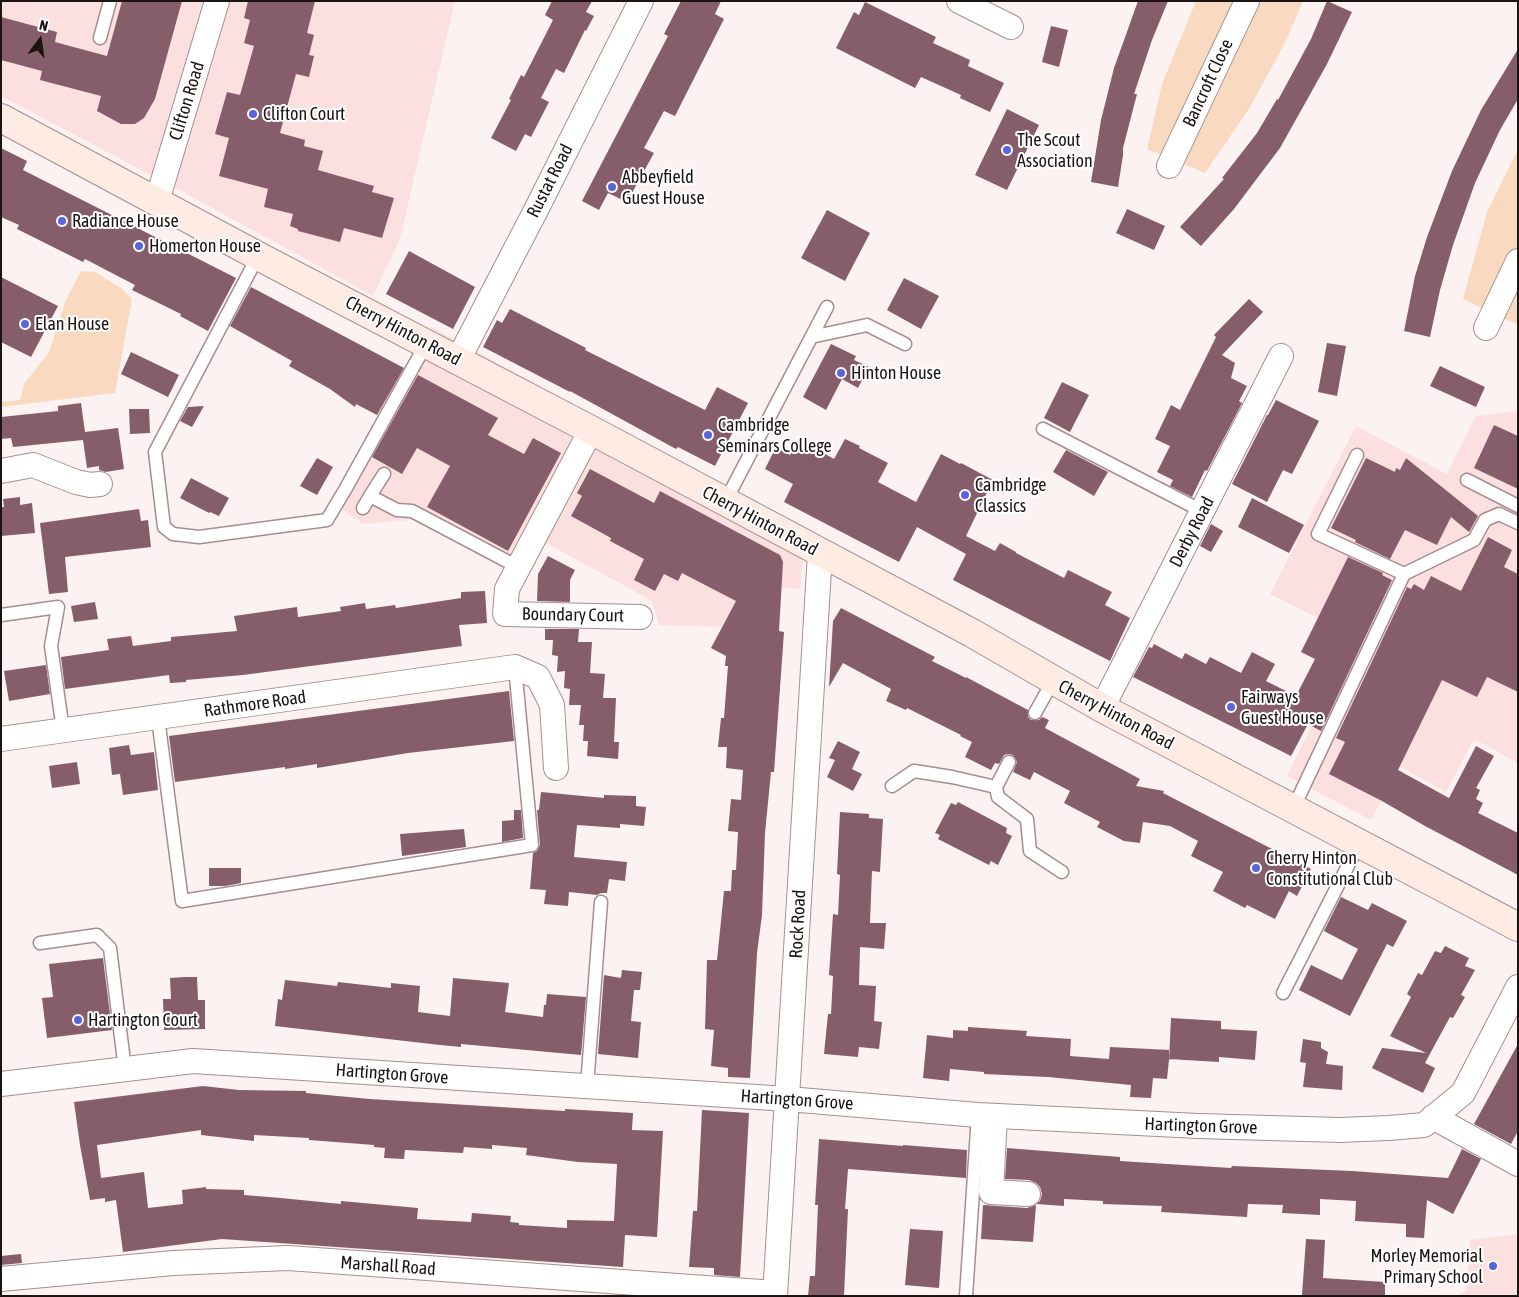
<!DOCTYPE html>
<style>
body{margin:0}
#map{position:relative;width:1519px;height:1297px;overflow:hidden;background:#fdf2f2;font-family:"Asap Condensed",sans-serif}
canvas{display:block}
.frame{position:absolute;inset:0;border:2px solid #1c1413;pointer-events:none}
.north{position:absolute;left:15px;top:15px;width:50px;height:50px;-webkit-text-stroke:4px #fff;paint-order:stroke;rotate:14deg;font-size:14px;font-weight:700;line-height:20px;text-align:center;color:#1c1413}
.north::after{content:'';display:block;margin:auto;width:18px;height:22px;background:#1c1413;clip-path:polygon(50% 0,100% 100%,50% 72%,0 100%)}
</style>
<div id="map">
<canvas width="1519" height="1297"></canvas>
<div class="frame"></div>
<div class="north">N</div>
</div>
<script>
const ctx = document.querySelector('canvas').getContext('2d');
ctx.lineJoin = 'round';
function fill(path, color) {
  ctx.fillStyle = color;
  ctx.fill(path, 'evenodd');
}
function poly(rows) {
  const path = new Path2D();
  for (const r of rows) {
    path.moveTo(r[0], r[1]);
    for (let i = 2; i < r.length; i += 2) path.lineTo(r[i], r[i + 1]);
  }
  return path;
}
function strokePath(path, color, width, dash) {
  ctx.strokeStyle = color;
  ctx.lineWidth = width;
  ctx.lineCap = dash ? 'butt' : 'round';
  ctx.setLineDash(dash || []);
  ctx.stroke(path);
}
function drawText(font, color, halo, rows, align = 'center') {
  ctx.font = font + ' "Asap Condensed",sans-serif';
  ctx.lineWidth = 4;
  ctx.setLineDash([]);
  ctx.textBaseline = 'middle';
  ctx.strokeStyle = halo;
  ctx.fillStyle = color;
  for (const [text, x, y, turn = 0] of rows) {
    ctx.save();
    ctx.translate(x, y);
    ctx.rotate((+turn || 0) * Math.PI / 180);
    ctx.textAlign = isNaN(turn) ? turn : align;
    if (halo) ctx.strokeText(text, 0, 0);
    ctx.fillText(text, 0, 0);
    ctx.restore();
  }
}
fill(poly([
 [1,1,455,1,400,239,373,296,194,198,1,96],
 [431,327,806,530,800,589,744,586,721,627,659,625,652,601,544,542,529,575,422,519,363,524,335,505],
 [1518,411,1518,763,1474,739,1446,792,1399,766,1371,820,1287,776,1355,637,1270,594,1356,426,1447,474,1476,416],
 [1518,1234,1518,1296,1454,1296,1466,1291,1470,1240]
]), '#fce0e0');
fill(poly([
 [1196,1,1303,1,1286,41,1249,109,1205,173,1147,149,1162,84],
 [1518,149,1518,325,1463,299,1487,212],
 [81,271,95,272,121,288,132,299,115,393,1,407,1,402,20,400,24,384,49,352,65,302]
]), '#f9dac1');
fill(poly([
 [122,1,182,1,155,99,144,118,135,124,121,124,97,111,101,96,40,80,42,71,1,60,1,17,57,32,55,42,107,56],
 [248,1,315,1,307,33,314,35,309,55,314,56,309,77,296,74,280,133,305,140,304,146,323,151,318,170,374,186,372,192,394,198,382,238,344,228,340,242,298,231,298,229,290,226,293,214,264,207,268,189,219,176,229,138,215,134,227,92,240,95,254,46,244,43,250,20,244,18],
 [552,1,592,1,586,12,594,16,586,31,585,30,564,73,556,69,541,98,549,102,531,137,525,134,516,151,491,138,511,100,509,99,521,75,524,77,553,20,545,15],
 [681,1,721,1,715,14,724,19,675,116,664,111,644,148,654,153,627,202,608,193,599,210,582,201,668,36,664,34],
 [1138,1,1168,1,1152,40,1134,94,1137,94,1123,148,1123,155,1118,187,1091,182,1101,120,1114,68],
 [1327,1,1352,12,1327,64,1280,148,1234,209,1201,246,1180,227,1224,179,1222,178,1257,133,1277,99,1278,100,1311,39],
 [865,2,936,37,933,43,970,60,968,66,1004,83,990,112,960,98,961,95,921,77,915,88,836,48,854,12,859,15],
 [1051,26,1068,30,1059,67,1042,62],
 [1518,49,1518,99,1500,130,1475,183,1453,245,1440,290,1430,337,1404,331,1415,276,1427,237,1452,171,1481,110],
 [1007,109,1039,125,1007,190,975,175],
 [1,148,27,161,23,170,236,278,208,331,180,316,181,314,132,290,135,285,85,259,83,262,17,229,19,225,1,217],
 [1127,209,1165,226,1154,250,1116,233],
 [827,210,870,233,845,281,801,258],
 [409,251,475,287,453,329,386,294],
 [1,277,58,306,31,357,1,342],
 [904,278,939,296,921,329,887,310],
 [251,287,404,368,377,415,356,404,355,407,330,389,289,366,292,361,230,326],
 [1249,299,1263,312,1222,355,1235,363,1231,378,1247,386,1239,401,1242,403,1207,471,1205,470,1192,497,1170,486,1173,480,1157,472,1170,446,1155,439,1171,405,1180,410,1216,337,1214,335],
 [510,309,586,348,585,350,705,410,717,387,748,403,715,466,678,447,676,449,570,391,570,392,483,347,497,320,502,323],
 [1327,343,1346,346,1337,396,1318,392],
 [831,344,856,356,854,360,869,367,858,388,842,379,826,410,803,397],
 [131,352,179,375,168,397,121,374],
 [1440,366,1485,387,1476,407,1430,386],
 [418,375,498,418,488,435,524,454,533,438,561,453,508,551,427,507,450,466,417,448,402,474,372,457],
 [1062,382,1089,395,1070,432,1044,418],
 [1276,400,1319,421,1292,474,1283,470,1267,502,1232,484,1267,415,1268,415],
 [81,403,85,432,118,428,124,469,106,472,99,470,99,466,87,468,83,440,13,447,11,438,1,439,1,417,58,411,58,406],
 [204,406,192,427,180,421,188,407],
 [129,409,149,409,150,433,130,434],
 [1494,425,1518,436,1518,489,1474,468],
 [799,439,834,459,845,439,860,446,859,448,888,463,878,482,916,502,941,454,960,464,961,463,993,480,966,536,995,551,1000,543,1016,552,1016,553,1064,578,1068,570,1112,592,1105,605,1130,618,1110,661,953,580,966,554,917,527,899,562,784,502,793,484,765,469,776,447,790,455],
 [1066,450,1108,472,1094,496,1053,472],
 [317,458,333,467,317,495,300,486],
 [1366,458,1395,472,1396,468,1400,470,1406,458,1478,516,1469,532,1451,517,1437,545,1405,530,1390,559,1355,542,1356,540,1331,528],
 [590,469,654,503,660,491,780,555,783,562,779,631,784,632,774,772,771,772,765,833,762,915,757,953,750,1078,728,1077,728,1068,711,1066,714,1030,705,1029,707,960,717,960,724,891,731,891,732,870,736,870,738,832,728,831,731,799,741,800,743,770,726,768,727,747,718,747,721,718,724,718,728,666,725,666,726,656,711,648,736,601,682,573,678,581,664,574,655,591,634,580,644,559,610,541,611,538,571,516,582,496,577,493],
 [191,478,229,498,219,516,210,512,209,513,180,498],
 [20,497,20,505,32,503,35,533,1,536,1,507,4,507,3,499],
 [1252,498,1304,525,1289,553,1238,527],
 [139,509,141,521,148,520,151,547,65,557,68,592,49,594,40,523],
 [1211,524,1223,531,1211,552,1200,546],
 [1488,537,1512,550,1504,567,1518,574,1518,692,1487,677,1477,697,1442,680,1398,770,1449,798,1476,746,1494,756,1476,788,1480,790,1476,799,1483,803,1478,813,1518,833,1518,875,1425,826,1382,801,1329,774,1345,742,1336,738,1407,587,1411,589,1414,584,1424,590,1431,576,1461,591],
 [548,556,575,570,570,580,570,602,537,601,538,574],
 [1348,557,1383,573,1382,575,1392,580,1321,731,1308,724,1291,756,1133,677,1149,647,1152,648,1154,644,1182,659,1185,653,1206,664,1210,657,1241,673,1252,652,1275,664,1266,681,1296,696,1315,659,1301,652],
 [485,591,487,623,459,625,462,646,243,675,186,680,186,682,170,683,169,675,65,689,61,657,109,650,107,639,131,636,133,646,171,641,171,637,237,631,234,616,297,607,298,617,341,611,340,607,365,603,366,609,395,605,396,608,461,598,461,592],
 [95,602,98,619,74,622,71,606],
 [841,608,935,657,932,661,966,678,966,677,1028,710,1028,717,1031,720,1039,720,1042,717,1049,720,1045,728,1140,779,1136,786,1164,791,1163,793,1311,869,1297,896,1289,891,1275,919,1247,905,1245,908,1213,891,1223,872,1191,856,1198,841,1170,826,1143,822,1140,843,1124,841,1097,827,1100,822,1064,803,1070,791,1034,772,1030,780,1013,772,1017,762,1013,755,1008,754,1004,755,999,764,995,763,991,770,965,757,972,742,960,736,961,735,907,708,906,710,886,701,891,689,843,663,829,687,833,621],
 [545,629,579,629,578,642,592,642,590,673,605,674,603,698,616,698,614,742,619,742,618,759,587,756,588,741,583,741,584,725,579,725,581,705,569,705,570,689,564,688,565,671,557,672,558,656,552,655,553,640,545,640],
 [46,665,50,694,9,701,4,671],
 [509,691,514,741,408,753,317,768,317,764,285,769,285,767,175,782,169,736],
 [838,741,860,752,852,769,862,774,853,791,827,777,835,760,829,758],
 [129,745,131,755,154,752,158,790,123,795,120,774,112,775,109,748],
 [77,762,80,784,52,788,49,766],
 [541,792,604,798,604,795,636,796,636,806,646,807,644,826,620,824,620,828,577,825,574,857,627,862,625,881,609,879,607,893,601,893,597,895,569,892,568,906,544,904,546,890,530,889,533,853,537,851,540,845,537,810,539,810],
 [958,802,1007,828,1006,833,1012,836,998,865,991,861,989,865,938,839,940,835,935,833,951,803,956,805],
 [514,810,521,810,523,838,502,842,502,821,514,820],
 [840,812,869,814,869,818,883,819,880,872,872,871,870,923,886,923,884,949,860,947,859,985,876,986,874,1021,882,1022,879,1049,859,1047,858,1057,824,1054,828,1014,831,1014,833,976,829,975,833,914,838,915,840,875,837,874],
 [464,829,466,847,402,856,400,834],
 [209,868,241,868,241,883,225,886,209,886],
 [1341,897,1368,910,1372,903,1407,921,1393,947,1387,944,1350,1016,1299,990,1311,965,1342,980,1358,949,1324,931],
 [1445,946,1469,958,1465,966,1475,970,1461,995,1465,997,1453,1018,1450,1017,1425,1063,1435,1068,1423,1093,1372,1068,1382,1048,1426,1053,1390,1036,1411,997,1407,994,1418,973,1422,975,1435,951,1441,953],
 [103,958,112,1030,47,1038,42,998,53,997,49,964],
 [622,970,642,972,640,990,634,990,631,1021,641,1022,638,1058,598,1054,604,975,621,978],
 [184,977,197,977,198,1000,205,1000,205,1029,164,1030,163,999,171,999,170,978],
 [453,978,509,983,505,1012,543,1017,544,1005,546,1005,547,994,586,997,581,1055,461,1044,461,1047,440,1045,275,1026,278,999,282,1000,285,980,337,986,338,982,391,988,391,983,420,986,418,1012,450,1016],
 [1171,1018,1221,1021,1221,1029,1257,1031,1255,1060,1219,1057,1219,1062,1169,1059],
 [968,1027,1027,1031,1026,1036,1071,1039,1070,1056,1109,1059,1110,1047,1170,1050,1167,1079,1153,1078,1151,1098,1130,1097,1131,1085,1048,1077,984,1074,984,1072,950,1069,949,1081,923,1078,927,1035,953,1038,953,1030,968,1031],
 [1303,1039,1321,1042,1321,1048,1328,1052,1326,1064,1343,1066,1342,1090,1303,1087,1306,1063,1300,1062],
 [1518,1044,1518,1131,1511,1144,1474,1124],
 [203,1086,239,1090,306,1091,306,1093,370,1099,565,1111,565,1109,633,1113,632,1130,663,1131,657,1237,625,1235,623,1267,222,1239,123,1252,116,1200,105,1202,105,1198,90,1200,80,1145,74,1102],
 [201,1130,201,1135,254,1141,254,1135,309,1138,309,1140,374,1145,374,1147,385,1148,384,1158,404,1159,405,1150,463,1153,464,1147,492,1149,492,1145,527,1148,526,1155,578,1162,617,1164,614,1221,567,1220,567,1228,519,1225,519,1223,510,1222,511,1216,472,1213,471,1222,417,1219,418,1208,341,1201,341,1204,281,1198,244,1195,244,1190,206,1189,206,1187,182,1190,183,1204,148,1208,144,1172,101,1178,97,1145],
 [702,1110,749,1113,740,1277,714,1275,714,1268,689,1267,693,1211,697,1211],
 [819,1139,903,1146,903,1145,967,1150,966,1178,848,1169,845,1209,848,1209,844,1296,808,1296,810,1276,815,1276,818,1205,815,1205],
 [1007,1148,1120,1157,1120,1161,1231,1168,1232,1166,1352,1171,1448,1178,1462,1149,1481,1159,1453,1214,1427,1200,1424,1238,1406,1237,1406,1224,1355,1221,1356,1201,1320,1199,1320,1215,1282,1213,1283,1205,1248,1204,1247,1217,1161,1212,1162,1206,1103,1204,1103,1201,1064,1199,1064,1206,1036,1204,1040,1201,1042,1194,1040,1187,1036,1183,1029,1180,1005,1179],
 [983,1205,1027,1208,1036,1205,1033,1242,981,1239],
 [910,1229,943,1231,939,1288,905,1285],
 [1306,1239,1325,1240,1323,1278,1385,1282,1385,1296,1302,1295],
 [21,1254,22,1263,1,1265,1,1256]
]), '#865d6a');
const lane = poly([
 [100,38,110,1],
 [258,256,155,452,164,527,173,534,199,537,327,520,346,488,426,344],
 [811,337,867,325,905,344],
 [1043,429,1202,511],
 [384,474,370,496,397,510,412,511,518,567],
 [1467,480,1518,506],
 [725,502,827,307],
 [363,508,370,496],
 [1404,574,1474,540,1485,520,1499,514,1518,523],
 [1,615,58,607,51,646,63,730],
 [1035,713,1053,681],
 [158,718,182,901,532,845,515,667],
 [892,786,914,771,952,777,996,787,1009,762],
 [996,787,998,797,1027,819,1030,851,1062,872],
 [1293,809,1404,574,1318,534,1357,455],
 [40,943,97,935,110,948,125,1070],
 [1283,993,1359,844],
 [587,1086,601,902],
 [966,1296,978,1115]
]);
const street = poly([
 [959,1,1011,27],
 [1169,166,1247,1],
 [157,201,217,1],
 [1486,328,1518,261],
 [458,360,536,210,641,1],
 [591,430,507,589,505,614,640,617],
 [1,471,33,465,76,482,90,485,100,484],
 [1102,708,1281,356],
 [1,739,515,667,538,677,552,705,556,768],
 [1,1084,193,1061,788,1099,978,1115,1198,1126,1340,1130,1389,1128,1424,1125,1463,1093,1518,987],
 [995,1116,991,1192,1028,1194],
 [1433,1117,1518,1164],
 [1,1279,173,1263,288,1258,775,1293],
 [775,1296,820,553]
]);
const secondary = poly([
 [1,118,258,256,591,430,972,633,1102,708,1518,927]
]);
strokePath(lane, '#a68e8e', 15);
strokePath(street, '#a68e8e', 26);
strokePath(secondary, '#a68e8e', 30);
strokePath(lane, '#fff', 12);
strokePath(street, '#fff', 24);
strokePath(secondary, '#fdebe4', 28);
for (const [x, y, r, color] of [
 [253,114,5,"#5865dc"],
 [1007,150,5,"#5865dc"],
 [612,187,5,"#5865dc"],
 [62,221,5,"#5865dc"],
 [139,246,5,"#5865dc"],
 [25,324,5,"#5865dc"],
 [841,373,5,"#5865dc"],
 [708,435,5,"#5865dc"],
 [965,495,5,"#5865dc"],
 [1231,707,5,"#5865dc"],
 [1256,868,5,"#5865dc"],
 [78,1020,5,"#5865dc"],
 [1493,1266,5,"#5865dc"]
]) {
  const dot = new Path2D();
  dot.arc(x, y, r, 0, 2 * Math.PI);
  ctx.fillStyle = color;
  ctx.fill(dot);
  strokePath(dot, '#fff', 2);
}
drawText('18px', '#1c1413', '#fff', [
 ["Bancroft Close",1208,83,-65],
 ["Clifton Road",187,101,-73],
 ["Rustat Road",550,181,-63],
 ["Cherry Hinton Road",403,331,28],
 ["Cherry Hinton Road",760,521,28],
 ["Derby Road",1192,532,-63],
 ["Boundary Court",573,615,1],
 ["Rathmore Road",255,704,-8],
 ["Cherry Hinton Road",1116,715,28],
 ["Rock Road",798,924,-87],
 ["Hartington Grove",392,1074,4],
 ["Hartington Grove",797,1100,4],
 ["Hartington Grove",1201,1126,2],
 ["Marshall Road",388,1266,4]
]);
drawText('18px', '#1c1413', '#fff', [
 ["Clifton Court",263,114],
 ["The Scout",1017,140],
 ["Association",1017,161],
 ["Abbeyfield",622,177],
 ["Guest House",622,198],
 ["Radiance House",72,221],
 ["Homerton House",149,246],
 ["Elan House",35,324],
 ["Hinton House",851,373],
 ["Cambridge",718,425],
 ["Seminars College",718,446],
 ["Cambridge",975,485],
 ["Classics",975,506],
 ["Fairways",1241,697],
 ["Guest House",1241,718],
 ["Cherry Hinton",1266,858],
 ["Constitutional Club",1266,879],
 ["Hartington Court",88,1020],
 ["Morley Memorial",1483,1256,"right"],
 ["Primary School",1483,1277,"right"]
], 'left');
</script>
